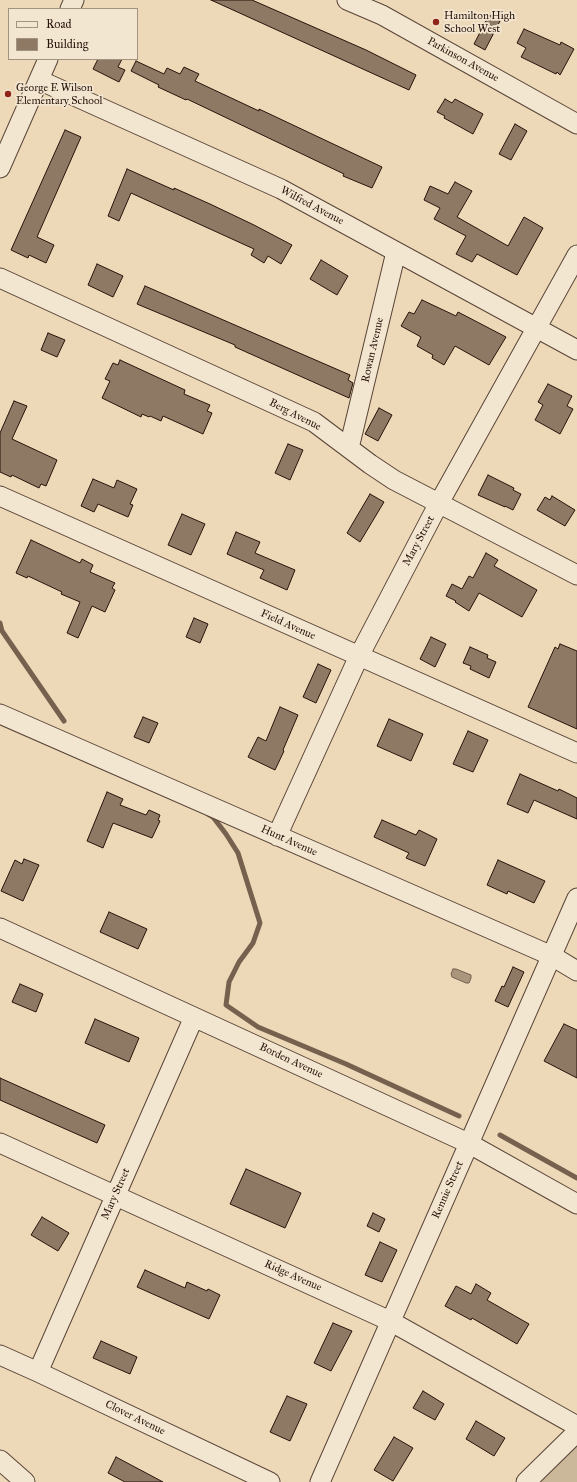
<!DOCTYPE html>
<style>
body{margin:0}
#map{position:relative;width:577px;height:1482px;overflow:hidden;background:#edd8b8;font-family:"IM FELL Great Primer",serif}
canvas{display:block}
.legend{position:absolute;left:8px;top:8px;width:130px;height:52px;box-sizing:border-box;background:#f3e6d1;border:1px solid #a19281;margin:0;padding:5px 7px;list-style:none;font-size:12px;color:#27130a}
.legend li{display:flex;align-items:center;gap:8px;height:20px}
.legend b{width:20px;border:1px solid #a19281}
</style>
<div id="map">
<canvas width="577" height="1482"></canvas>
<ul class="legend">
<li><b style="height:5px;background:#f3e6d1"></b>Road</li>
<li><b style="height:11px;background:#8e7964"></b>Building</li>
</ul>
</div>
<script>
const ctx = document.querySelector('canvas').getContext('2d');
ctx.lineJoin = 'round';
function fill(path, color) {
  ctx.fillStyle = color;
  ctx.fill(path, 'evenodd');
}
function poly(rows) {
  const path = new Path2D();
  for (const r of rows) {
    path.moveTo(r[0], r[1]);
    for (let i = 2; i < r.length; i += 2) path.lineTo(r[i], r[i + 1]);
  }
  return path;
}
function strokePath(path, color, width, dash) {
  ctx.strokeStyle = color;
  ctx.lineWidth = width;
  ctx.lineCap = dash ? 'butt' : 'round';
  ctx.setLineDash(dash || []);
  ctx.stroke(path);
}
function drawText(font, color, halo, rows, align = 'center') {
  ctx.font = font + ' "IM FELL Great Primer",serif';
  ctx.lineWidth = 3.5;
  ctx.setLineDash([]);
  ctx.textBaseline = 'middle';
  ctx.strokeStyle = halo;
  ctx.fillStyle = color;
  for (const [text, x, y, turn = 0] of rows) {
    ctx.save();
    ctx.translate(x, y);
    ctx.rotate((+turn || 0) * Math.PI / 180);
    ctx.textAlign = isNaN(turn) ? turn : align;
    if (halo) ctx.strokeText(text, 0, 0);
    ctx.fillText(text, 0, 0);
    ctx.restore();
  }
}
fill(poly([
 [577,1436,577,1482,529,1482]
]), '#cbb79a');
const water = poly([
 [453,969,456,969,471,975,471,978,469,983,466,983,452,977,451,974,453,969]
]);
fill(water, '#aa957d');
strokePath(water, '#76614f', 1);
strokePath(poly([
 [0,623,2,631,64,721],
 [208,814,213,817,226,834,238,853,260,923,253,943,239,962,229,982,226,1005,258,1027,346,1064,459,1116],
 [500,1135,577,1178]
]), '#76614f', 5);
const building = poly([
 [211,0,252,0,366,50,416,75,409,90,211,0],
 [489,15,500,21,485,50,474,44,489,15],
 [524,29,560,45,561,42,574,49,560,75,557,72,556,74,521,57,526,48,517,43,524,29],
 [98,59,122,59,118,67,125,70,119,82,93,69,98,59],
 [136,61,164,74,167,68,180,74,184,67,199,74,195,81,259,111,259,109,382,167,372,188,343,176,344,174,187,99,186,100,158,87,159,85,131,71,136,61],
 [445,99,452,103,455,99,483,114,473,134,444,118,445,116,437,112,445,99],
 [515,124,527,131,511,160,499,154,515,124],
 [65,130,81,137,37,237,54,245,46,263,29,255,28,258,11,250,65,130],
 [127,169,174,190,174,188,210,204,254,225,292,245,281,264,268,256,264,263,251,255,254,249,131,193,119,221,108,216,127,169],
 [455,182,472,191,457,217,508,246,524,217,543,228,517,275,477,254,472,262,456,254,466,236,434,219,440,208,424,200,430,186,448,194,455,182],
 [321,260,348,276,337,295,310,279,321,260],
 [97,264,123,276,113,297,88,285,97,264],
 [145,286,350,375,348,380,353,383,349,398,235,347,235,345,137,304,145,286],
 [422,300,456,316,458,312,506,337,489,365,455,346,444,365,432,358,433,355,417,346,421,337,401,326,409,312,414,314,422,300],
 [48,333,65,340,57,357,41,350,48,333],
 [120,360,185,390,184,394,210,405,207,411,212,413,203,434,163,416,161,421,150,416,149,417,142,414,141,417,102,398,110,381,105,379,113,363,118,365,120,360],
 [548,384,572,396,567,406,573,409,560,434,535,420,543,405,538,402,548,384],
 [14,401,27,406,12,439,57,460,46,486,41,484,39,488,12,475,11,477,0,472,0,433,14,401],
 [379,408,392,415,378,441,365,434,379,408],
 [288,444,303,450,290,480,275,473,288,444],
 [488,475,514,488,513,490,521,494,513,510,505,506,505,507,478,495,488,475],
 [93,479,114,488,117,480,137,489,130,504,133,505,128,517,98,504,94,512,81,506,93,479],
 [370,494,384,502,360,542,347,533,370,494],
 [552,496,575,510,565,526,537,510,545,497,550,500,552,496],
 [182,514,205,524,191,555,168,545,182,514],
 [236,532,260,542,255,553,295,570,287,590,260,578,264,570,227,554,236,532],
 [31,540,80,563,82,559,93,565,90,572,115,583,112,588,115,590,105,612,92,606,78,638,67,633,80,602,61,594,62,592,28,576,27,578,16,573,31,540],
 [486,553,498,560,494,566,537,590,522,617,479,593,469,611,455,602,456,601,446,596,452,584,462,589,469,576,473,578,486,553],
 [194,618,208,624,200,643,186,637,194,618],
 [431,637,446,644,435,667,420,659,431,637],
 [560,644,577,651,577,729,528,707,555,647,558,649,560,644],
 [470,647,488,655,487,658,496,662,489,678,470,669,471,666,463,663,470,647],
 [318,664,331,670,316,703,303,697,318,664],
 [280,707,298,715,283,750,284,751,275,770,248,757,258,737,266,741,280,707],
 [143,717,158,723,149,743,134,737,143,717],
 [389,719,423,734,411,761,377,746,389,719],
 [468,731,488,740,473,772,453,764,468,731],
 [520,774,558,791,559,789,577,798,577,819,534,800,528,813,507,804,520,774],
 [107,792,123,799,120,805,146,815,149,810,160,815,158,820,160,821,152,838,113,823,103,848,87,841,107,792],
 [382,820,416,835,419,830,437,839,425,866,406,858,409,853,374,837,382,820],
 [24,859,39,865,23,901,1,891,15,860,22,864,24,859],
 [498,860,545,881,534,903,508,891,507,894,487,885,498,860],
 [109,912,147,929,138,949,100,932,109,912],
 [513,967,524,972,508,1007,495,1001,502,986,504,987,513,967],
 [20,984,43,994,36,1012,12,1002,20,984],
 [95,1019,139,1038,129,1062,85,1043,95,1019],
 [564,1024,577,1030,577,1078,544,1061,564,1024],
 [0,1078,105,1125,97,1143,0,1100,0,1078],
 [246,1169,301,1193,285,1228,230,1204,246,1169],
 [373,1213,385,1219,379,1232,367,1226,373,1213],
 [42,1217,69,1233,58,1251,31,1235,42,1217],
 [380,1242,397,1250,382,1282,365,1275,380,1242],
 [145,1270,185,1288,187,1282,207,1291,208,1289,220,1295,209,1319,137,1287,145,1270],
 [476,1284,491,1293,487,1300,529,1324,517,1344,472,1318,471,1320,445,1306,456,1286,471,1294,476,1284],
 [333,1323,352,1331,331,1371,314,1363,333,1323],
 [101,1341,137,1357,130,1374,93,1358,101,1341],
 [423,1391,444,1404,435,1420,413,1408,423,1391],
 [287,1396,307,1404,290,1441,270,1432,287,1396],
 [476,1421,505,1438,494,1456,466,1439,476,1421],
 [394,1437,413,1448,393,1481,374,1470,394,1437],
 [116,1457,163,1482,125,1482,108,1473,116,1457]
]);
fill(building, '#8e7964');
strokePath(building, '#27130a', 1);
const minor = poly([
 [347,0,382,15,577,124],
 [70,9,74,0],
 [39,80,281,189,577,350],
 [0,168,48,59],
 [0,278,314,422,370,464,394,480,577,575],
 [349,448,396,252],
 [0,496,577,753],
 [0,714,552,956,577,971],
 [277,836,359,656,439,503,577,255],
 [0,928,468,1143,577,1204],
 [0,1143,390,1321,577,1426],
 [0,1355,38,1372,270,1482],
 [38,1372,194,1017],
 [0,1460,25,1482],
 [320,1482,577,898],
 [526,1482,577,1432]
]);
strokePath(minor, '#584436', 21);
strokePath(minor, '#f3e6d1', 19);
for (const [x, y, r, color] of [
 [436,22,4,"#8f2418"],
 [8,94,4,"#8f2418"]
]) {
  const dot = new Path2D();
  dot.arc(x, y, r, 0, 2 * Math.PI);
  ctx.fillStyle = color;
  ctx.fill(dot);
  strokePath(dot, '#f3e6d1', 1.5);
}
drawText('11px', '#27130a', '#f3e6d1', [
 ["Hamilton High",444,16],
 ["School West",444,29],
 ["George E Wilson",16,88],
 ["Elementary School",16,101]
], 'left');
drawText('11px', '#27130a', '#f3e6d1', [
 ["Parkinson Avenue",463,60,29],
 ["Wilfred Avenue",312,206,28],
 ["Rowan Avenue",373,350,-77],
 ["Berg Avenue",295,415,27],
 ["Mary Street",419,541,-62],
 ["Field Avenue",288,625,24],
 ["Hunt Avenue",289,841,24],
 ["Borden Avenue",291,1061,25],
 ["Rennie Street",448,1190,-66],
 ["Mary Street",116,1194,-66],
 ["Ridge Avenue",293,1276,24],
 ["Clover Avenue",135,1418,26]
]);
</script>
